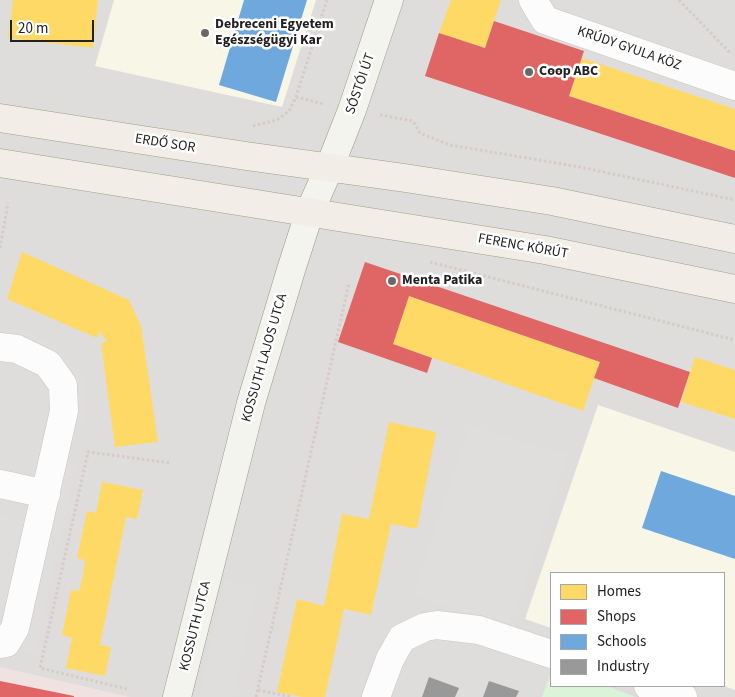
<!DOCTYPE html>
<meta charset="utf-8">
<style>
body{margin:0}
#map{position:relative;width:735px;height:697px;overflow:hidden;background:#efedea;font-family:"Source Sans 3",sans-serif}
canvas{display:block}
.legend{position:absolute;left:550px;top:572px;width:175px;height:115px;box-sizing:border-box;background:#fff;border:1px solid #a6a6a6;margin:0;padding:6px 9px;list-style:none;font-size:15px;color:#212121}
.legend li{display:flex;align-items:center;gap:10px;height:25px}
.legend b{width:25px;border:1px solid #a6a6a6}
.scale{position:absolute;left:10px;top:20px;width:84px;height:22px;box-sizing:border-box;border:2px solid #212121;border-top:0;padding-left:6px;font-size:15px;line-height:18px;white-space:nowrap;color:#212121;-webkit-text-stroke:4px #fff;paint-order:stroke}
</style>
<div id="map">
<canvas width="735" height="697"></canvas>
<ul class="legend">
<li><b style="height:14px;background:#ffd966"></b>Homes</li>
<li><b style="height:14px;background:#e06666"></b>Shops</li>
<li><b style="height:14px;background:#6fa8dc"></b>Schools</li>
<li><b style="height:14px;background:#999"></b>Industry</li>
</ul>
<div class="scale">20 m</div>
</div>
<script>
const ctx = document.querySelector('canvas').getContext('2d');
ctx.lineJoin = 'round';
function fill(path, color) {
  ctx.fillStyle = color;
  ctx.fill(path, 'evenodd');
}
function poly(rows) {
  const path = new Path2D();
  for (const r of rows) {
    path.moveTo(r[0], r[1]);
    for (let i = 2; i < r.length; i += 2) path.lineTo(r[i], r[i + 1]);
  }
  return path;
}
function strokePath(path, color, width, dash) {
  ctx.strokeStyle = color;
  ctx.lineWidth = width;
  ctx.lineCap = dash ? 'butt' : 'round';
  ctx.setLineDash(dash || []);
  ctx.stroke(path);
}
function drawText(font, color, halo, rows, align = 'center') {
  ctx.font = font + ' "Source Sans 3",sans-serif';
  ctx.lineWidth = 5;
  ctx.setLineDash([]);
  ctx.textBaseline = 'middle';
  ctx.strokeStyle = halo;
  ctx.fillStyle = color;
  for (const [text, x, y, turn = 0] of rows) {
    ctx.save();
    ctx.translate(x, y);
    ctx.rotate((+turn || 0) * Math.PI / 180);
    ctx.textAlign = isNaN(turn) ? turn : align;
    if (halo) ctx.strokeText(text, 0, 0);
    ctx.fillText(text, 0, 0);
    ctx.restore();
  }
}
fill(poly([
 [0,0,735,0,735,697,0,697],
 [551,573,724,573,724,686,551,686]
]), '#dedddb');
fill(poly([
 [0,667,130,697,0,697]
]), '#f0e2e0');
fill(poly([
 [114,0,316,0,282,107,95,66],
 [598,405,735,452,735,690,724,686,724,573,551,573,551,628,525,619]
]), '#f7f6e7');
fill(poly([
 [551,672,551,686,607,686,635,697,542,697]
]), '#daf4d9');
fill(poly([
 [0,327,22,330,58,348,84,378,85,414,80,434,60,430,63,385,0,347],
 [469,426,568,455,509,627,414,595],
 [54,459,76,463,35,653,12,647,19,613,0,609,0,517,39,525],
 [225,581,256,587,233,697,199,697]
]), '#dfdedd');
fill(poly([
 [13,0,98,0,93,48,8,38],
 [451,0,501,0,485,48,439,33],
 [582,58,735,109,735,151,569,96],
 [22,252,129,300,141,326,158,442,115,447,101,343,107,342,100,331,97,338,7,299],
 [409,296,600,362,583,411,393,344],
 [695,357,735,370,735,419,681,402],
 [389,422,436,432,417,529,391,524,371,615,344,609,325,697,302,697,277,692,297,599,324,606,342,514,369,519],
 [102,482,143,490,137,519,126,517,100,645,111,647,105,676,66,668,72,638,62,635,71,590,79,591,83,575,85,560,77,558,87,511,96,513]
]), '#ffd966');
fill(poly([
 [494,21,584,51,569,96,735,151,735,178,425,76,439,33,485,48],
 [365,262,690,372,678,408,594,378,600,362,409,296,393,344,432,358,427,373,338,342],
 [0,681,74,696,74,697,0,697]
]), '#e06666');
fill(poly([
 [244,0,307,0,276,102,219,85],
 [661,471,735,496,735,559,642,528]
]), '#6fa8dc');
fill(poly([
 [429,677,459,688,455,697,422,697],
 [489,681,519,691,516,697,483,697]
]), '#999');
const street = poly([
 [533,0,545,20,735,86],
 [0,347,17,349,48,364,63,385,64,411,15,628,6,643,0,644],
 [0,484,46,494],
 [648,686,683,697],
 [376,697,390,659,402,638,425,627,437,625,479,630,551,654]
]);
const secondary = poly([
 [177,697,251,403,291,270,310,211,330,166,352,110,389,0]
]);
const primary = poly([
 [0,118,246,156,405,178,552,201,735,239],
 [0,163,545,250,735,289]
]);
strokePath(street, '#c8c7c6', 29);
strokePath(secondary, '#989982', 29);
strokePath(primary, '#a69b86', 29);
strokePath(poly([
 [679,0,731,54],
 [296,97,324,104],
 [380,115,413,121,420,133,450,145,580,167,735,200],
 [253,126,277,120,289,111,296,97,327,0],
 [0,248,8,203],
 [430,262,735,340],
 [127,689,40,668,88,452,171,463],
 [258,690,292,697],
 [256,697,349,283]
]), '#d8cac8', 3, [2.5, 2.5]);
strokePath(street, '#fdfcfc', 28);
strokePath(secondary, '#f3f4ed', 28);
strokePath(primary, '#f2ede7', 28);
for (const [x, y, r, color] of [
 [205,33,5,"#696867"],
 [529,72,5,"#696867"],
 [392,281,5,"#696867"]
]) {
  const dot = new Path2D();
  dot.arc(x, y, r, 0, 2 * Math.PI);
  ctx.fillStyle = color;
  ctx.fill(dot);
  strokePath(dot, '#fff', 2);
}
drawText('bold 14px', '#212121', '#fff', [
 ["Debreceni Egyetem",215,25],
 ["Egészségügyi Kar",215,41],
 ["Coop ABC",539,72],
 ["Menta Patika",402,281]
], 'left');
drawText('14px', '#212121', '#fff', [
 ["KRÚDY GYULA KÖZ",629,49,19],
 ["SÓSTÓI ÚT",361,84,-71],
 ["ERDŐ SOR",165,144,9],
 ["FERENC KÖRÚT",523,247,10],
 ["KOSSUTH LAJOS UTCA",265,358,-74],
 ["KOSSUTH UTCA",196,626,-76]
]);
</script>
